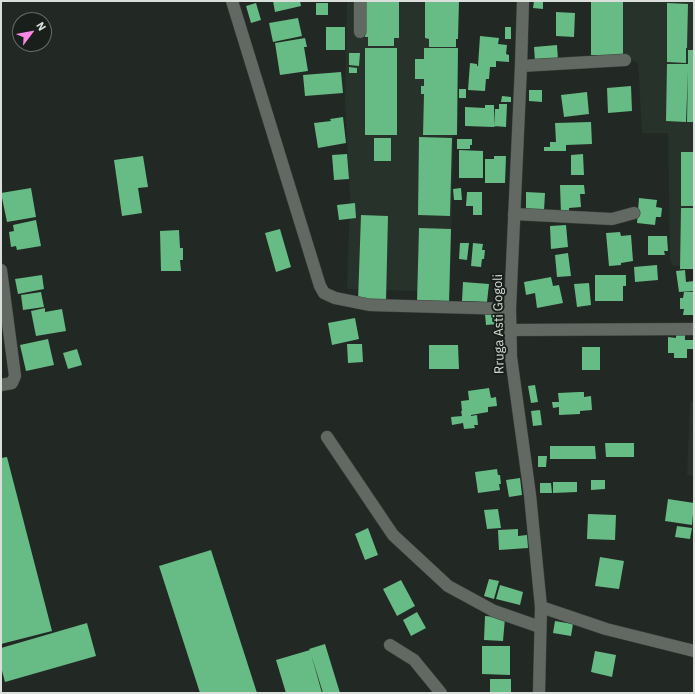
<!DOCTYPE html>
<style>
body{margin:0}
#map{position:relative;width:695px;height:694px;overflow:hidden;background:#222824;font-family:"IBM Plex Sans",sans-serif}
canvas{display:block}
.frame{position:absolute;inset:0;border:2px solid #dbdfdc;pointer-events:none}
.north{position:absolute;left:12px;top:12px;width:40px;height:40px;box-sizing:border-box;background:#191f1a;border:1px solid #676c68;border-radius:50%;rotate:58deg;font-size:11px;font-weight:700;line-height:16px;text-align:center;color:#dbdfdc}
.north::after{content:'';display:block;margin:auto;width:14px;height:18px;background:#fa87e6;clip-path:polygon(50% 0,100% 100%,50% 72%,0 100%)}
</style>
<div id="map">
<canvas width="695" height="694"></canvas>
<div class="frame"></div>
<div class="north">N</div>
</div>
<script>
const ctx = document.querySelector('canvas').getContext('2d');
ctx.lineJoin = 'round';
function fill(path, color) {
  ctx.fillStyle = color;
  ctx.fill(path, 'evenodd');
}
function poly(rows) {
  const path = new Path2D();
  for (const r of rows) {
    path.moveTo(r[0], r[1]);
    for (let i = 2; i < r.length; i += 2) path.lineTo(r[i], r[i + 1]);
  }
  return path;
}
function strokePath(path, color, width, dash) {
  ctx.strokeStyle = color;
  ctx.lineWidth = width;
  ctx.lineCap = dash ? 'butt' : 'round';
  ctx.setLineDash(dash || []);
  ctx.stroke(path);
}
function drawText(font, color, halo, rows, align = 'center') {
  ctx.font = font + ' "IBM Plex Sans",sans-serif';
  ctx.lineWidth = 4;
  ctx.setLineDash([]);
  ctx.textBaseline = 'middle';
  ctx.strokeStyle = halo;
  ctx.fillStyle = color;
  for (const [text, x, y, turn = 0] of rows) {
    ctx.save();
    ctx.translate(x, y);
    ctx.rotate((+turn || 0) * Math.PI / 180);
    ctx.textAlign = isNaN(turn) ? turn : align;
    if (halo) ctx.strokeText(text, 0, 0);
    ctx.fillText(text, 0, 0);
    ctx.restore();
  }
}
fill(poly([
 [347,1,456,1,450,292,347,289,350,199,345,103],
 [620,1,694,1,694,269,672,265,670,259,668,133,642,133,638,63,621,55],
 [690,402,694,402,694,476,687,475]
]), '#27322a');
fill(poly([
 [273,1,300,1,301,6,275,12],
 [365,1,399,1,399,38,394,38,394,46,368,46,368,37,365,37],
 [425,1,459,1,458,39,456,39,456,47,429,47,429,39,425,38],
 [534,1,543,1,543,9,533,8],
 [591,1,623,1,623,55,591,55],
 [256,3,261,20,251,23,246,6],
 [316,3,328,3,328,15,316,15],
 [667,3,688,4,687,48,686,48,686,63,667,62],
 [556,12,575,13,574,37,556,36],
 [298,18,302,36,273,42,269,23],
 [326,27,345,27,345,50,326,50],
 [505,27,511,27,511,39,505,39],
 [480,36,499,38,498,44,507,45,506,54,509,55,509,62,496,61,496,67,490,67,489,79,486,79,485,91,468,90,470,63,477,64,477,66,478,66],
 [305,38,307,47,304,47,308,71,280,75,275,43],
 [557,45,558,60,535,62,534,47],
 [365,48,397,48,397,135,365,135],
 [424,48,458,48,457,135,423,135,424,94,421,94,421,86,424,86,424,79,415,79,415,59,424,59],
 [688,50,694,50,694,122,687,122,688,71,686,122,666,121,667,64,688,64],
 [349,53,360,53,359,66,349,65],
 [349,67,357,68,357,73,349,73],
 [341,72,343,93,305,96,303,75],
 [631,86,632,111,608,113,607,88],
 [459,89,466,89,466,98,459,98],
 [529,90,542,90,542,102,529,101],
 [587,92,589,114,564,117,561,95],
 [502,96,511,97,511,102,501,102],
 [499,104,507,104,506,127,494,126,495,109,499,109],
 [485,105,494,105,494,127,465,126,465,107,485,108],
 [343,117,346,143,318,148,314,123,331,121,330,119],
 [591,122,592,144,566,145,566,151,544,151,544,147,550,147,550,142,556,142,555,123],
 [419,137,452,138,450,216,418,215],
 [374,138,391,138,391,161,374,161],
 [457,139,472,139,472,145,470,145,470,149,457,149],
 [459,150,483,151,483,178,459,178],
 [681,152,694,152,694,206,681,206],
 [347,154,349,179,334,180,332,155],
 [583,154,584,175,571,175,571,155],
 [143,156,148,187,138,188,142,213,122,216,114,160],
 [494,156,506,156,505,183,485,183,485,159,494,159],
 [560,185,584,185,585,194,580,194,581,207,569,208,569,214,561,214],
 [31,188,36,217,7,222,1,193],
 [461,188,462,200,454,200,453,189],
 [467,192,482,192,482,215,473,215,473,206,466,206],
 [526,192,545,193,544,211,526,210],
 [639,198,657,200,656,207,662,208,661,217,656,217,655,225,637,223],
 [355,203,356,218,339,220,337,205],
 [681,208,694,208,694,269,680,269],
 [361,215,388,216,386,302,358,301],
 [36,220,41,246,17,250,16,246,11,247,9,232,14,231,13,225],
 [566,225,568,247,551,249,550,226],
 [419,228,451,229,449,303,417,302],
 [280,229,291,267,276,272,265,233],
 [179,230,180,248,183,248,183,260,180,260,181,271,161,271,160,231],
 [620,232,621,236,631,235,633,261,621,263,621,265,609,266,606,233],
 [648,236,667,236,668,251,664,251,665,255,648,255],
 [460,243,469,243,467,260,459,259],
 [473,243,483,244,482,250,485,250,484,259,482,259,481,267,471,266],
 [568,253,571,276,557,277,555,255],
 [657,265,658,280,635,282,634,267],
 [685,270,686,282,694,281,694,291,679,292,676,271],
 [42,275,44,289,18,294,15,279],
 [595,275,626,275,626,286,623,286,623,301,595,301],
 [551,277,553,286,559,285,563,303,537,308,535,293,526,295,524,282],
 [463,282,489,284,487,302,462,301],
 [589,283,591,305,577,307,574,284],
 [41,292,44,307,23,310,21,295],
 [684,292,694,292,694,315,683,315,684,309,680,309,680,298,683,298],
 [45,308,45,312,62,309,66,331,36,336,31,311],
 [498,313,498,324,486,325,485,314],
 [355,318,359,339,332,345,328,323],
 [676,333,685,333,685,340,694,340,694,349,687,349,687,358,674,358,674,353,668,353,668,337,676,338],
 [48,339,54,365,26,371,20,345],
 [347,344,362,344,363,362,348,363],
 [429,345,458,345,459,369,429,369],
 [582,347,600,347,600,370,582,370],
 [77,349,82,365,68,369,63,353],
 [535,385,538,402,531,403,528,386],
 [489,388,491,398,496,397,497,406,488,407,488,412,471,415,471,416,477,415,478,425,474,425,475,428,464,429,463,423,452,425,451,417,462,416,461,411,462,411,461,401,469,400,468,391],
 [579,392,584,392,584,397,591,396,592,410,580,411,580,414,559,415,559,407,553,408,552,402,559,402,558,393],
 [540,410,542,425,533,426,531,411],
 [605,443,634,443,634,457,606,457],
 [550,446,595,446,596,459,550,459],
 [538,456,547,456,546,467,538,467],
 [7,457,52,631,1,644,1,458],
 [497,469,498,475,500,475,501,484,499,484,500,490,478,493,475,472],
 [520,478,522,495,509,497,506,480],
 [591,480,605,480,605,489,591,490],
 [553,482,577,482,577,492,553,493],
 [540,483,551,483,552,493,540,493],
 [668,499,694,503,692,525,665,521],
 [498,509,501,528,487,529,484,510],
 [588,514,616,515,615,540,587,539],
 [677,526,692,528,690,539,675,537],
 [368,528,378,555,365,560,355,534],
 [518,529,518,536,527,535,528,548,499,550,498,530],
 [211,550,257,693,200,693,159,566],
 [600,557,624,561,619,589,595,586],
 [489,579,499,581,494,599,484,596],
 [401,580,415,606,397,616,383,589],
 [500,585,523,592,520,605,496,599],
 [417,612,426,628,411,636,403,620],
 [485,616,505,618,503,641,484,640],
 [555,621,573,624,571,636,553,633],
 [87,623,96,656,5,682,1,667,1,648],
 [325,644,340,693,323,693,311,654,322,693,286,693,276,660,310,650,309,649],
 [482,646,510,646,510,675,482,674],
 [595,651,616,655,612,677,591,672],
 [490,679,511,679,511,693,490,693]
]), '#67bb85');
const minor = poly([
 [232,1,320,286,324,293,335,298,370,305,510,309],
 [360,32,360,1],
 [521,66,625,60],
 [514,214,612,219,634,213],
 [1,270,15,376,12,383,1,385],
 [511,330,694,329],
 [327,437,393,535,448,586,494,611,540,627],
 [541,607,606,629,694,651],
 [390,645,414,660,441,693]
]);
const tertiary = poly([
 [523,1,521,66,510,309,511,357,530,495,541,607,539,693]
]);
strokePath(minor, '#3d423f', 13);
strokePath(tertiary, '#3d423f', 13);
strokePath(minor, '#626963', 12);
strokePath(tertiary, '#626963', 12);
drawText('13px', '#dbdfdc', '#191f1a', [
 ["Rruga Asti Gogoli",499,324,-91]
]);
</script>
